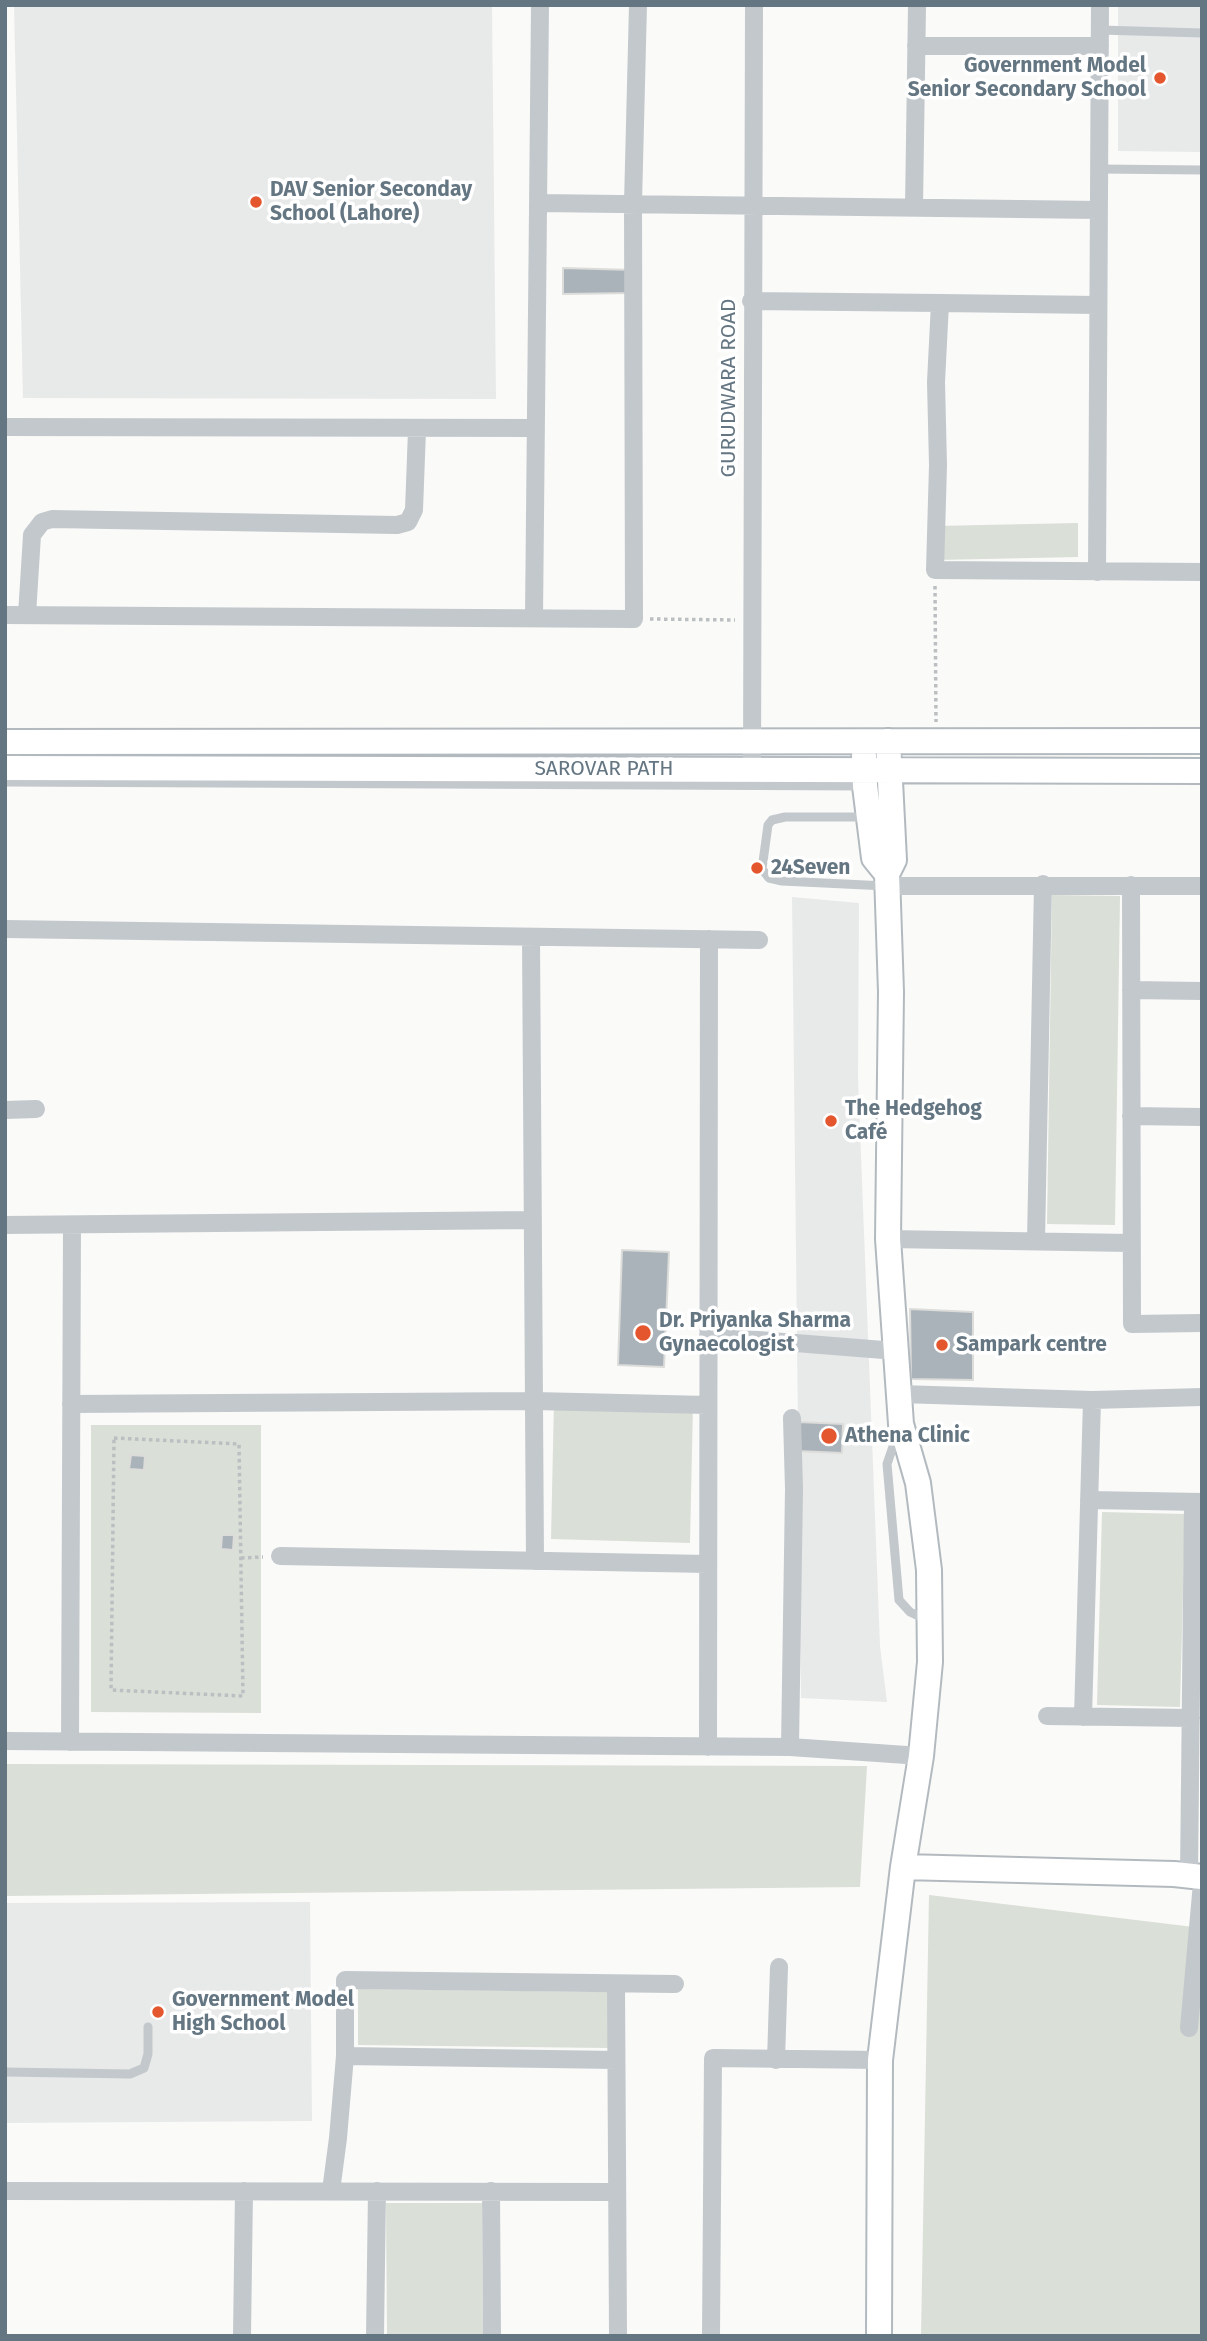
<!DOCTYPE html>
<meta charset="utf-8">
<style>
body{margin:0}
#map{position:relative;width:1207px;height:2341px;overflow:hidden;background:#fafaf8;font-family:"Fira Sans",sans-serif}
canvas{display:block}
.frame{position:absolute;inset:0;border:7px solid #657683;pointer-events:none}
</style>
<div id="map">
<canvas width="1207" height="2341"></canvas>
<div class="frame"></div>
</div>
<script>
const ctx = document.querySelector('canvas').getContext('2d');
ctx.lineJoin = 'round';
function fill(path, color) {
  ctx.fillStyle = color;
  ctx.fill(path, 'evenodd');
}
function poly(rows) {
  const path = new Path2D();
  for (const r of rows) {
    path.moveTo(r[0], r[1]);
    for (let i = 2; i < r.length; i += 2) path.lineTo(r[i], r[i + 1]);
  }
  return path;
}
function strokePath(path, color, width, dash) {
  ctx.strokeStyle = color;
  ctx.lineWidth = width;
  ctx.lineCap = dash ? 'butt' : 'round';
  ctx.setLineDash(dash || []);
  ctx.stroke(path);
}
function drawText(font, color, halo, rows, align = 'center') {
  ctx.font = font + ' "Fira Sans",sans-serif';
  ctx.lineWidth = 7;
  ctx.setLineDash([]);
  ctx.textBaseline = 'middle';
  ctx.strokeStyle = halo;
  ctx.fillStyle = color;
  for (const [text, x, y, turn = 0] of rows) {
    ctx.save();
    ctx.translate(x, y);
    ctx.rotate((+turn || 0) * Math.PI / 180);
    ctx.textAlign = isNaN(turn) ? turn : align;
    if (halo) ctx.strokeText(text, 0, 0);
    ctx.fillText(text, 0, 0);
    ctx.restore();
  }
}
fill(poly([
 [14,5,492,5,496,399,23,398],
 [1118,5,1202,5,1202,152,1118,151],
 [792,897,859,903,858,1078,880,1646,887,1702,801,1698],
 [310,1902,312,2121,5,2123,5,1903]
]), '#e8e9e9');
fill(poly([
 [1078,523,1078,557,936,560,936,526],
 [1052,895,1120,896,1115,1225,1047,1224],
 [554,1401,693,1404,690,1543,551,1539],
 [91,1425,261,1425,261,1713,91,1712],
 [1102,1512,1185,1514,1180,1707,1097,1705],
 [5,1764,867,1766,860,1887,5,1896],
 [929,1895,1202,1928,1202,2336,921,2336],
 [358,1989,608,1992,608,2048,358,2045],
 [386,2203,482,2203,483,2336,387,2336]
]), '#dadfd7');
const building = poly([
 [563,268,633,270,633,293,563,294,563,268],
 [622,1250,669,1252,664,1367,618,1365,622,1250],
 [910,1309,973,1312,973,1380,911,1379,910,1309],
 [799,1422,843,1424,842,1453,797,1451,799,1422],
 [131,1455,145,1456,144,1470,129,1469,131,1455],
 [222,1535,234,1535,233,1550,221,1549,222,1535]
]);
fill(building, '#aab3b9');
strokePath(building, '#dcdcda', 2);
const secondary = poly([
 [5,742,1202,741],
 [864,756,865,786,874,858,887,874],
 [5,768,1202,771],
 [903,1867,1174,1874,1202,1877],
 [879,2336,880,2060,903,1867,921,1756,930,1662,929,1570,918,1483,901,1424,888,1239,891,992,887,874,894,860,888,741]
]);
strokePath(secondary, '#b3babf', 28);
strokePath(poly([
 [935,586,936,722],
 [650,619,735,620],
 [114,1438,239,1444,243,1696,111,1690,114,1438],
 [241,1558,263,1557]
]), '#bbbfc2', 3.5, [3.5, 3.5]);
strokePath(poly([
 [1100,30,1202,33],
 [1099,169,1202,170],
 [5,782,864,786],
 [868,817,785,817,772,820,768,825,762,869,769,878,782,881,886,886],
 [897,1435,887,1464,899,1600,910,1612,925,1619],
 [5,2072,130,2074,144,2068,148,2054,148,2027]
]), '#c3c8cc', 9);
strokePath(poly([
 [916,46,1100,46],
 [539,203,1099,210],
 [914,207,917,5],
 [751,301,940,303],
 [1098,305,940,303,936,382,938,465,935,570,1202,572],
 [5,427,536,428],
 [1097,572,1100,5],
 [5,615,634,619,633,203,638,5],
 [27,615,32,535,42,522,52,519,397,525,408,522,414,510,417,430],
 [534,618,540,5],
 [752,770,754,5],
 [1131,885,1132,1324,1202,1323],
 [888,886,1202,886],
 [5,929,759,940],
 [531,937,535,1561],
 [1131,990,1202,991],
 [5,1110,36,1109],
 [1131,1116,1202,1117],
 [5,1225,533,1220],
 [888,1239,1130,1243],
 [1036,1241,1043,884],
 [708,1336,896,1351],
 [900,1394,1092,1400,1202,1397],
 [71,1404,534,1401,708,1405],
 [1089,1500,1202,1502],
 [280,1556,708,1564],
 [1047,1716,1191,1718],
 [1083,1717,1092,1400],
 [5,1741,790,1747,921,1756],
 [70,1742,72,1225],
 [708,1747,709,939],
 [790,1747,794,1489,792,1418],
 [1189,1875,1193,1502],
 [616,1984,618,2336],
 [1189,2028,1202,1883],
 [616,2060,345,2056,345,1980,675,1984],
 [776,2060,779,1967],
 [5,2191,617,2192],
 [331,2191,338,2138,345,2056],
 [491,2191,492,2336],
 [242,2336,244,2191],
 [375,2336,377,2191],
 [711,2336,713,2058,880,2060]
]), '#c3c8cc', 18);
strokePath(secondary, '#fff', 24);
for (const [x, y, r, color] of [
 [1160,78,7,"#e4572e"],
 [256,202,7,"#e4572e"],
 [757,868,7,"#e4572e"],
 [831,1121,7,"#e4572e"],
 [643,1333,9,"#e4572e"],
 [942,1345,7,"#e4572e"],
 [829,1436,9,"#e4572e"],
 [158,2012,7,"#e4572e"]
]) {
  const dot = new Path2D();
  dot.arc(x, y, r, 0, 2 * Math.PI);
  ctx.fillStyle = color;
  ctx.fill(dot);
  strokePath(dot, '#fff', 2.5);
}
drawText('bold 21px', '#657683', '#fff', [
 ["Government Model",1146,66,"right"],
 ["Senior Secondary School",1146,90,"right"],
 ["DAV Senior Seconday",270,190],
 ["School (Lahore)",270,214],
 ["24Seven",771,868],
 ["The Hedgehog",845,1109],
 ["Café",845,1133],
 ["Dr. Priyanka Sharma",659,1321],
 ["Gynaecologist",659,1345],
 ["Sampark centre",956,1345],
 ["Athena Clinic",845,1436],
 ["Government Model",172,2000],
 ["High School",172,2024]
], 'left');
drawText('21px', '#657683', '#fff', [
 ["GURUDWARA ROAD",729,388,-90],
 ["SAROVAR PATH",604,769]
]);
</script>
